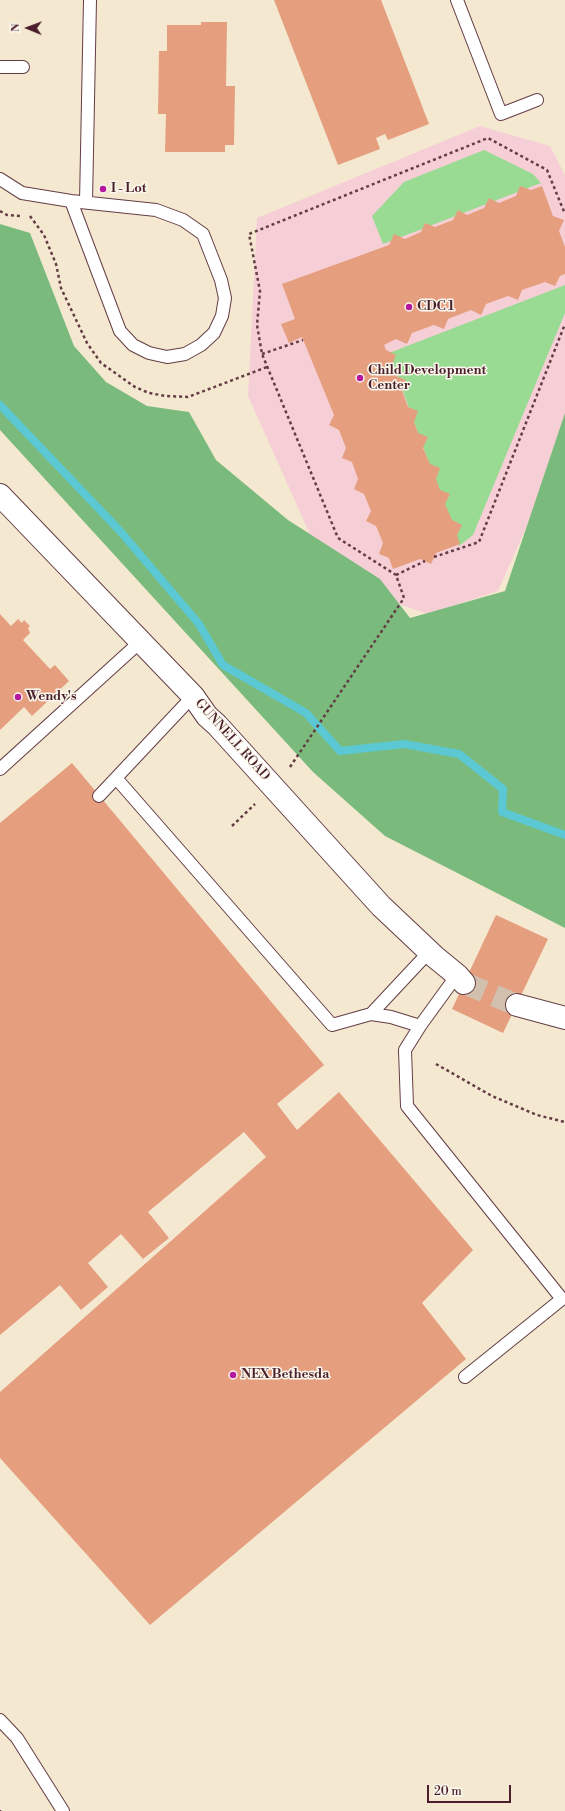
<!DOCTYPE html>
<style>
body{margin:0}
#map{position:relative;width:565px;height:1811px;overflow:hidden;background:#f4e8d0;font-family:"Libre Bodoni",serif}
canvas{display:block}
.north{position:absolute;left:8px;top:8px;width:40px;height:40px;-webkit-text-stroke:3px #fbf7ec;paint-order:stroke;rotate:271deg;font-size:11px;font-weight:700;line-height:16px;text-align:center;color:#4a1f2b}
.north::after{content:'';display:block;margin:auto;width:14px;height:18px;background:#4a1f2b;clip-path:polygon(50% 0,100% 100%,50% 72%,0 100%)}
.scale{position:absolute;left:427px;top:1785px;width:84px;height:18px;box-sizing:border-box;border:2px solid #4a1f2b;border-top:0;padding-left:5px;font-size:12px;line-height:14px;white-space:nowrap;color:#4a1f2b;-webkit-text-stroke:3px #fbf7ec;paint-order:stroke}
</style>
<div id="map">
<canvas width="565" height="1811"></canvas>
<div class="north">N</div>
<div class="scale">20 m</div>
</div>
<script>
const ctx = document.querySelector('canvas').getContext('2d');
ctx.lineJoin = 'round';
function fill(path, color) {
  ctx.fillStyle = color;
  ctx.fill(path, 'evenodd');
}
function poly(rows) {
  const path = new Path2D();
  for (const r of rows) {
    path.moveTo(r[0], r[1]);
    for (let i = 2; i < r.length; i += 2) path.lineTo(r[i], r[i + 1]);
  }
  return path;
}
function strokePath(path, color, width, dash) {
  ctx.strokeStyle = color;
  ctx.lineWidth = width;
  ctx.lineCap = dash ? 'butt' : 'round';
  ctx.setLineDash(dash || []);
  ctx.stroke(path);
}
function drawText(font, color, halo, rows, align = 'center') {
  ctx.font = font + ' "Libre Bodoni",serif';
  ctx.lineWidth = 3;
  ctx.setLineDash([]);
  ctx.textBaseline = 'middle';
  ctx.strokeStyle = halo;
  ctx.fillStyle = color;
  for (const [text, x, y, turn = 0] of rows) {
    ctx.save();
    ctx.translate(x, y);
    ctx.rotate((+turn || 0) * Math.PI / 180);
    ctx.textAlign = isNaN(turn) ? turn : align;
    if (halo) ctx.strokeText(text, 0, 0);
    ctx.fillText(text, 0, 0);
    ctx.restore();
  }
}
fill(poly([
 [480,126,550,146,565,175,565,440,498,591,428,614,331,581,248,396,257,218]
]), '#f6cfd6');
fill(poly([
 [484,150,533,174,541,183,383,244,372,216,404,182],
 [565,285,565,313,473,535,459,546,389,353]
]), '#99db93');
fill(poly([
 [0,224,30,233,74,346,106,382,147,406,189,412,216,460,288,520,380,579,410,618,505,591,565,413,565,928,385,836,313,772,0,430]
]), '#7abb7d');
strokePath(poly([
 [0,405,120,531,199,624,223,665,306,713,340,751,404,744,459,754,503,789,502,812,565,835]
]), '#5bc8d3', 8);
fill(poly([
 [274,0,381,0,429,124,388,140,385,134,376,138,380,149,338,165],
 [201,22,227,22,226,86,235,86,234,145,225,145,225,152,165,152,166,114,158,114,159,51,167,51,167,25,201,25],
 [520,186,531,190,542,186,553,216,564,220,559,231,565,247,565,274,560,276,555,286,545,282,522,290,518,300,508,296,486,304,481,315,471,310,448,319,444,329,434,325,412,333,407,344,396,339,384,345,386,350,396,355,392,365,396,376,406,380,402,391,408,407,418,411,414,422,418,433,428,437,423,448,430,464,440,468,436,479,440,490,450,494,445,504,452,520,462,525,457,535,460,544,436,553,431,564,420,559,393,569,389,558,379,554,383,543,376,526,366,521,371,511,364,494,354,489,358,479,352,462,342,458,346,448,339,430,329,425,334,415,302,337,289,343,281,324,295,319,282,284,389,245,394,234,405,239,421,232,425,223,435,227,453,220,458,210,467,215,484,208,489,198,499,203,516,196],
 [0,614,11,626,18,619,22,623,24,620,30,626,28,628,30,633,23,640,50,669,55,665,69,681,32,716,24,707,0,730],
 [72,763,324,1065,277,1104,297,1130,339,1092,473,1250,422,1303,466,1359,150,1625,0,1458,0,1392,266,1157,244,1132,148,1212,169,1238,143,1259,121,1234,88,1263,108,1287,81,1310,60,1285,0,1335,0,823],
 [496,915,548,939,503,1033,452,1009]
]), '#e59e7e');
strokePath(poly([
 [464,983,517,1005]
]), '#d2c0af', 22, [22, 11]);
const service = poly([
 [457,0,501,114,537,100],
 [0,67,23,67],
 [0,179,22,193,71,201,156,210,183,220,203,234,221,280,225,298,222,316,214,333,201,345,185,354,167,357,149,353,133,345,120,331,71,201],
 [86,202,90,0],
 [193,696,116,778,332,1025,371,1014,391,1017,420,1026],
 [0,769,140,642],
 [99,796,116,778],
 [457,975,420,1026,405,1050,407,1106,562,1299,465,1377],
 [371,1014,429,952],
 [0,1720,17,1738,63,1811]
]);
const minor = poly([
 [0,495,193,696,207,716,217,725,381,906,435,957,457,975,464,983],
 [517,1005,565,1018]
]);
strokePath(service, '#643d44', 14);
strokePath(minor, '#643d44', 24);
strokePath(poly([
 [0,211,7,215,21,216],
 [30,216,44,235,56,264,61,288,87,343,101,363,135,387,149,393,166,396,188,397,267,367],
 [262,354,303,340],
 [434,557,479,542,565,324],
 [396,575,425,561],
 [290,767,404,598,396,575,338,538,262,354,257,325,260,291,249,234,488,138,547,170,565,214],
 [232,826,255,804],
 [436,1064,492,1096,537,1115,565,1122],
 [0,1810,0,1811]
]), '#643d44', 2.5, [3, 3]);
strokePath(service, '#fff', 12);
strokePath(minor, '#fff', 22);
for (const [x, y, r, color] of [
 [103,189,4,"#b5179e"],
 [409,307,4,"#b5179e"],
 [360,378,4,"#b5179e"],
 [18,697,4,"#b5179e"],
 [233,1375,4,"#b5179e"]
]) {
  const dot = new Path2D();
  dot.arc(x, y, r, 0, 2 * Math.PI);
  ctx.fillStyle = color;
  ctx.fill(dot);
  strokePath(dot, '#fbf7ec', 1.5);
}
drawText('bold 13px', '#4a1f2b', '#fbf7ec', [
 ["I - Lot",111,189],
 ["CDC 1",417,307],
 ["Child Development",368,371],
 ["Center",368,386],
 ["Wendy's",26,697],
 ["NEX Bethesda",241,1375]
], 'left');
drawText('13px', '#4a1f2b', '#fbf7ec', [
 ["GUNNELL ROAD",232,740,48]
]);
</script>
